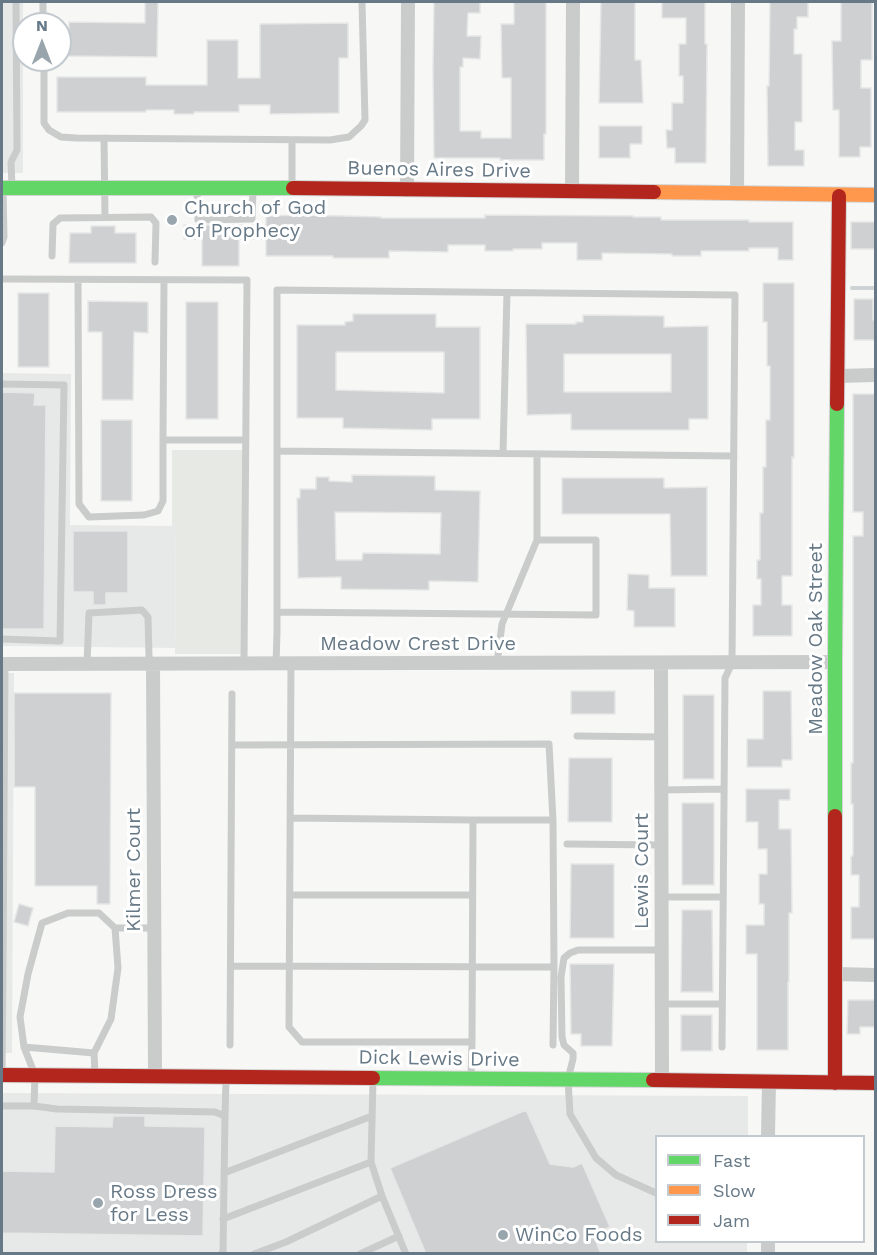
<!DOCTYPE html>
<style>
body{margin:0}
#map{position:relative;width:877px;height:1255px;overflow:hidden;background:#f7f7f6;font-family:"Work Sans",sans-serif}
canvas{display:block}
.frame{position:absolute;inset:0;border:3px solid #677986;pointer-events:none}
.legend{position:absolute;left:655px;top:1135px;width:210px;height:108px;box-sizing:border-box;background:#fff;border:2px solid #c2c9cf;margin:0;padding:8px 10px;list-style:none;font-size:18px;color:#677986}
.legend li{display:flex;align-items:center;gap:12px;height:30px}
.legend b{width:30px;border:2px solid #c2c9cf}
.north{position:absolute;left:12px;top:12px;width:60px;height:60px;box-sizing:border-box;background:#fff;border:2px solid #c2c9cf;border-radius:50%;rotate:0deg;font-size:16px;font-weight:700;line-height:24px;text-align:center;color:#677986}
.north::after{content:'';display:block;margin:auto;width:21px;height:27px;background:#99a5ad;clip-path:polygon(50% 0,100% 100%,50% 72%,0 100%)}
</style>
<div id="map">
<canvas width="877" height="1255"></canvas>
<div class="frame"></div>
<ul class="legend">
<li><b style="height:8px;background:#63d668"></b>Fast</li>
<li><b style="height:8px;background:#ff974d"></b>Slow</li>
<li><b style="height:8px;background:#b3261e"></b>Jam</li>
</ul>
<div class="north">N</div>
</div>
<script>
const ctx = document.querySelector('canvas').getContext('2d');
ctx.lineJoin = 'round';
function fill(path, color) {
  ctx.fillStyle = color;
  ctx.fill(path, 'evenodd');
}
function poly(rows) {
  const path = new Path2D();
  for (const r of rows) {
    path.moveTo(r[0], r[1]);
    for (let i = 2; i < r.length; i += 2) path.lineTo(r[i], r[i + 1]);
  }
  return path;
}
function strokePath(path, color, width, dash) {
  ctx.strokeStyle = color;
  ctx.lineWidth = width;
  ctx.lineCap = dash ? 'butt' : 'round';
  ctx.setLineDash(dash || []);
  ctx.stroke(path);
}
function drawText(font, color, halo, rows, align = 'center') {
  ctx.font = font + ' "Work Sans",sans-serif';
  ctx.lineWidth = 6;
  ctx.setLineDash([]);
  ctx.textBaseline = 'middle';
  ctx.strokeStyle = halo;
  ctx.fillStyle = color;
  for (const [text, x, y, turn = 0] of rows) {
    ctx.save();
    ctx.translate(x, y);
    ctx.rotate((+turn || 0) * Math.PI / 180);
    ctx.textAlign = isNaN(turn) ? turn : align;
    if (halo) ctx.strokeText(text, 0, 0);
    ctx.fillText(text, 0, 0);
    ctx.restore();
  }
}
fill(poly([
 [2,2,23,2,23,173,2,173],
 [2,373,71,374,70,525,176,526,175,648,2,646],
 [2,673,14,673,12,1053,2,1053],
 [2,1093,748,1096,748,1136,656,1136,656,1242,747,1242,747,1253,2,1254]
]), '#e7e9e9');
fill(poly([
 [172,450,243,450,241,654,175,654,176,526,172,526]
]), '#e6e9e4');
strokePath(poly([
 [852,288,876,288]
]), '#ccd4d6', 4);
const building = poly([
 [145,2,158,2,157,57,68,56,69,22,145,23,145,2],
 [434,2,480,2,480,13,468,13,467,36,481,36,480,59,463,58,463,67,460,67,460,131,481,131,481,138,511,138,511,78,502,78,501,24,514,24,514,2,546,2,546,134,544,134,544,160,500,160,500,158,434,158,433,67,434,2],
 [601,2,635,2,635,60,641,60,643,103,599,103,601,2],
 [662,2,705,2,705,44,707,44,706,163,675,163,675,148,667,148,666,130,672,130,672,103,683,103,683,76,679,76,679,44,686,44,686,18,662,18,662,2],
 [770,2,808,2,808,17,797,17,797,29,794,29,794,54,802,54,802,122,795,122,795,150,804,150,804,166,768,166,767,86,769,86,770,2],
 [841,2,872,2,872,60,861,60,861,88,871,88,871,147,860,147,860,157,839,157,839,110,833,110,832,41,841,41,841,2],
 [348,23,348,58,339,58,339,113,270,114,270,105,239,105,239,112,194,112,194,114,174,114,174,110,146,110,146,112,57,112,57,77,146,77,146,85,207,85,207,40,238,40,238,78,260,78,260,24,348,23],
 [599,126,642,126,642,144,630,144,630,158,599,158,599,126],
 [302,215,381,217,381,218,485,218,485,215,633,216,633,217,661,217,661,220,749,220,749,222,793,222,793,260,778,260,778,248,749,248,749,251,701,251,701,256,672,256,672,254,602,253,602,260,577,260,577,243,542,243,542,249,513,249,513,251,485,251,485,245,448,245,448,252,389,251,389,258,333,258,333,256,266,256,266,239,239,239,239,266,202,266,202,239,184,239,184,225,266,225,266,216,302,215],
 [851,222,876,222,876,249,851,249,851,222],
 [91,226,115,226,115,233,136,233,136,263,69,263,70,233,91,233,91,226],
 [763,283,794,283,794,458,792,457,792,576,782,576,782,605,792,605,792,636,753,636,753,605,761,605,761,579,757,579,757,560,760,560,760,513,763,513,763,467,766,467,766,420,770,420,770,366,767,366,767,322,763,322,763,283],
 [18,293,49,293,49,367,18,367,18,293],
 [854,299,873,299,873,320,876,320,876,340,854,340,854,299],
 [88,301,148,302,148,333,134,332,133,400,102,400,102,332,88,332,88,301],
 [186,302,218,302,218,419,186,419,186,302],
 [353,314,436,314,436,327,480,327,480,419,432,419,432,430,343,428,343,418,297,418,297,325,345,325,345,322,353,321,353,314],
 [336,352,444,352,444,393,336,390,336,352],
 [583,315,664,316,664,327,708,326,708,419,689,419,689,430,571,430,571,414,527,415,526,324,576,324,576,322,583,322,583,315],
 [564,354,671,354,671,392,564,392,564,354],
 [2,392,35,393,34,405,46,405,44,629,2,629,2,392],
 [853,394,876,394,876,939,851,939,851,907,859,907,859,875,851,875,851,856,853,856,853,804,851,804,851,763,853,763,853,536,863,536,863,512,853,512,853,394],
 [101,420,132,420,132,501,101,501,101,420],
 [352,475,435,476,435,490,480,491,478,582,429,581,429,590,341,589,341,577,298,578,297,498,300,498,300,489,316,489,316,477,329,477,329,481,352,482,352,475],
 [335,512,441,513,440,554,363,553,362,560,336,560,335,512],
 [562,478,664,478,664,488,707,487,707,576,671,576,670,514,562,514,562,478],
 [73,531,128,531,128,593,106,593,106,605,93,605,93,592,73,592,73,531],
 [628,574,649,575,649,588,675,588,675,627,634,627,634,611,627,610,628,574],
 [571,691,615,691,615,714,571,714,571,691],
 [763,691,791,691,792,760,782,760,782,767,747,767,747,739,763,739,763,691],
 [14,693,111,693,110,904,97,904,97,886,35,886,35,787,14,787,14,693],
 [683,695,714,695,714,779,683,779,683,695],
 [569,758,612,758,612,822,568,822,569,758],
 [746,789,790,789,790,800,779,800,779,829,791,829,792,913,789,913,789,982,788,982,788,1050,757,1050,757,954,746,954,746,925,764,925,764,904,759,904,759,874,767,874,767,849,758,849,758,822,746,822,746,789],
 [682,803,714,803,714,885,682,885,682,803],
 [571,864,614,864,614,938,570,938,571,864],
 [19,904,33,908,28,926,14,922,19,904],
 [682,910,712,910,713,992,681,992,682,910],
 [570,964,614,964,612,1046,581,1046,581,1034,571,1034,570,964],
 [848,1000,876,1000,876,1027,860,1027,860,1034,847,1034,848,1000],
 [681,1015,712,1015,712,1051,681,1051,681,1015],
 [526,1110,550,1164,573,1167,582,1163,610,1227,593,1234,601,1254,426,1254,390,1168,526,1110],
 [113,1116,145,1116,145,1126,205,1127,203,1236,2,1233,2,1171,54,1172,55,1126,112,1127,113,1116]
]);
fill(building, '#ced0d1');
strokePath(building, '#e6e6e6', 1.5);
const fast = poly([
 [2,188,293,188],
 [835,816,835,662,837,404],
 [373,1078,653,1080]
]);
const slow = poly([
 [654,192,876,195]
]);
const jam = poly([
 [293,188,654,192],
 [837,404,839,196],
 [2,1075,373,1078],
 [653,1080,876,1083],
 [835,1083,835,816]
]);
strokePath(fast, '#d3d4d4', 16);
strokePath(slow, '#d3d4d4', 16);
strokePath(jam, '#d3d4d4', 16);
strokePath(poly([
 [43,2,43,24],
 [44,60,44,123,49,130,61,137,76,138,330,140,349,137,361,126,365,120,362,2],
 [104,138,105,217],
 [292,140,292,185],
 [12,187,11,162,17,150,16,2],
 [197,191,198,220,252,219,253,190],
 [2,243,4,237,3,189],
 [52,256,53,224,60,218,151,217,156,223,155,262],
 [2,279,247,280,244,664],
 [78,280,79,504,89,517,144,515,158,511,163,501,163,440,246,440],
 [2,384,64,385,60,641,2,639],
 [163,440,164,280],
 [277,451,734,456],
 [503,453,507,293],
 [277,612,596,615,596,540,537,540],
 [497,663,502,624,537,540,537,454],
 [87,664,89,613,142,610,148,617,149,657,153,664],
 [276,664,277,632,277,290,735,295,732,663,725,678,722,1047],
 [291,664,289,1027,302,1042,472,1042,471,1077],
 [577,736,661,737],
 [232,745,549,744,553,820,473,820,290,818],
 [661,790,724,789],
 [567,844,661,845],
 [290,895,472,895],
 [661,897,723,897],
 [115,928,154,928],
 [231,966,554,967,553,820],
 [2,968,3,968,2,1073],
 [3,968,5,664],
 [661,1004,722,1004],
 [472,1042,473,820],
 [230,1045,232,694],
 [553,1045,554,967],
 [24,1047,94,1053],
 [373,1080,371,1162,382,1196,406,1254],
 [2,1106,34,1106,35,1075,24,1047,20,1017,28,974,42,923,68,913,99,913,115,928,118,968,111,1019,94,1053,95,1073],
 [34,1106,57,1109,215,1112,225,1116,226,1079],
 [224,1173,372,1116],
 [656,1193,616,1175,596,1158,570,1114,568,1079,573,1059,573,1053,564,1045,562,1037,561,977,564,958,570,953,578,950,661,950],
 [223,1219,371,1162],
 [221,1254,223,1252,225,1116],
 [254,1254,286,1242,382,1196],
 [360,1254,399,1236]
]), '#cacccc', 7);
strokePath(poly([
 [407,190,408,2],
 [572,191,573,2],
 [737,194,738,2],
 [837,376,876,375],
 [661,663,662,1080],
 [2,664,835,662],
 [153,664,155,1076],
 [836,974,876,975],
 [768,1136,769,1082],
 [768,1254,768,1242]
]), '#cacccc', 14);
strokePath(fast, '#63d668', 14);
strokePath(slow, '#ff974d', 14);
strokePath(jam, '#b3261e', 14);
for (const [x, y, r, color] of [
 [172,220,6,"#99a5ad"],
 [98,1203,6,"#99a5ad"],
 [503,1235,6,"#99a5ad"]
]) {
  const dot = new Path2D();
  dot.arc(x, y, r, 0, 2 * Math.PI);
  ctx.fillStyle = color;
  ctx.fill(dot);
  strokePath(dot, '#fff', 2);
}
drawText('20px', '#677986', '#fff', [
 ["Buenos Aires Drive",439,170,1],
 ["Meadow Oak Street",816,639,-90],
 ["Meadow Crest Drive",418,644],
 ["Kilmer Court",134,870,-90],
 ["Lewis Court",642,871,-90],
 ["Dick Lewis Drive",439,1059,1]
]);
drawText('20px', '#677986', '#fff', [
 ["Church of God",184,208],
 ["of Prophecy",184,231],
 ["Ross Dress",110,1192],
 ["for Less",110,1215],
 ["WinCo Foods",515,1235]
], 'left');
</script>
